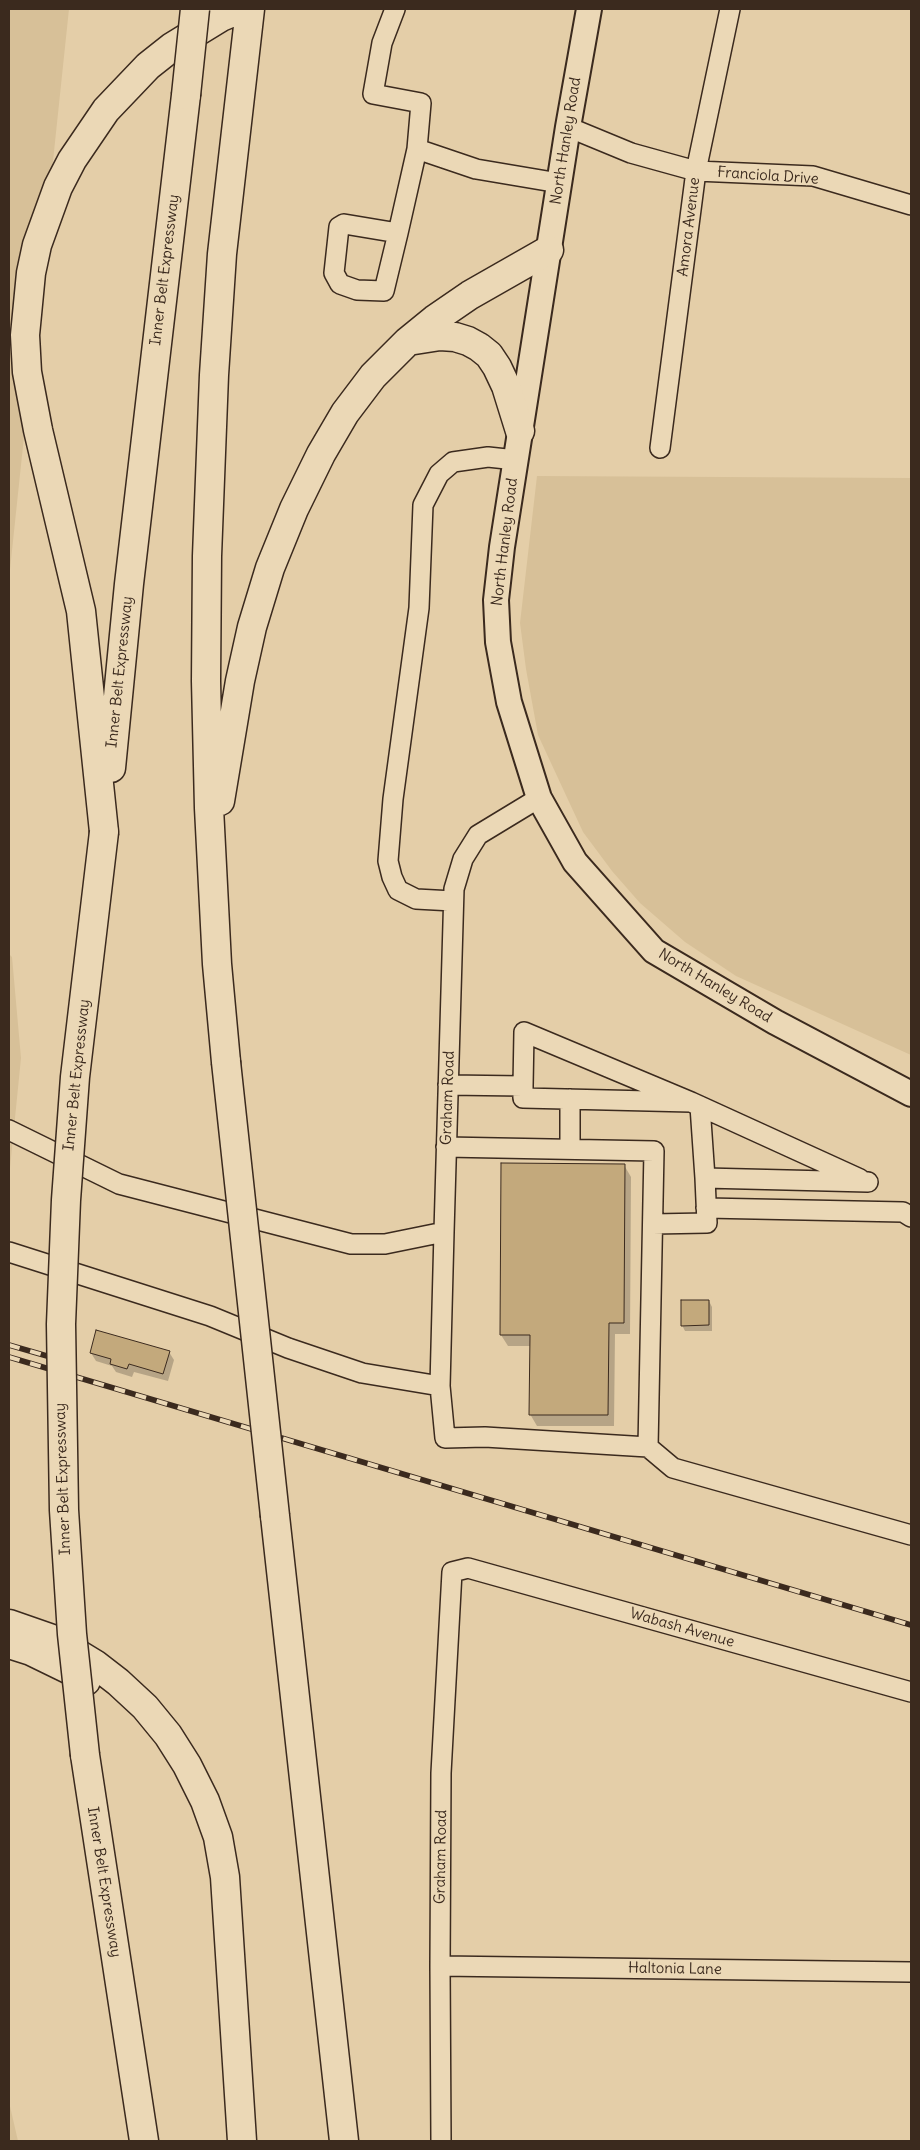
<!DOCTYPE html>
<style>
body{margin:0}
#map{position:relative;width:920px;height:2150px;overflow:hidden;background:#e4cea8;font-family:Delius,sans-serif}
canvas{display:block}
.frame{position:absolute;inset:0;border:10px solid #3b2a1e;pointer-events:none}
</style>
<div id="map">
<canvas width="920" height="2150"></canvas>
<div class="frame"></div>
</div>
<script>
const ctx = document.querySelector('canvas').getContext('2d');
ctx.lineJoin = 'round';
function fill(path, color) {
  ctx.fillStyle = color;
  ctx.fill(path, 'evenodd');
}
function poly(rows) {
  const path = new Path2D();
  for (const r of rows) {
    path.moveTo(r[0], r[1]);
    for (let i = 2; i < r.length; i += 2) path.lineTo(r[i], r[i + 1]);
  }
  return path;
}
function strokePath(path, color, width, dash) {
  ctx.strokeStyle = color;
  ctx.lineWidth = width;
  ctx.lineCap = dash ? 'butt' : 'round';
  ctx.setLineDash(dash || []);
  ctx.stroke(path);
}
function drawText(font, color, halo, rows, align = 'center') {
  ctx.font = font + ' Delius,sans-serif';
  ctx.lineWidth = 4;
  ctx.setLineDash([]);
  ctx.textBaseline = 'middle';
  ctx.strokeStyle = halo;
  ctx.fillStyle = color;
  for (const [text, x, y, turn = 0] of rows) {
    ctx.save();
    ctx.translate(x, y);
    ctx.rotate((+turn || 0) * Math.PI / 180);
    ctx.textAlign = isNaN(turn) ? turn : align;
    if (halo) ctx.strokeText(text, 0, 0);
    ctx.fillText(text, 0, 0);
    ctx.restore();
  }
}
fill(poly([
 [9,9,69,9,9,579],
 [537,476,911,478,911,1055,736,976,685,942,640,903,612,871,583,832,538,735,526,669,520,623],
 [9,954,12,957,21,1058,9,1178],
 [9,2102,18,2141,9,2141]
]), '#d7c098');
fill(poly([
 [624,1165,631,1177,630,1334,615,1334,614,1426,537,1426,530,1414,531,1346,508,1346,501,1335],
 [709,1301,712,1307,712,1331,685,1331,682,1325],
 [169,1352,174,1360,168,1381,134,1372,132,1377,116,1372,112,1366,96,1361,91,1353]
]), '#0003');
const building = poly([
 [501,1163,625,1164,624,1323,609,1323,608,1415,529,1415,530,1335,500,1335,501,1163],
 [681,1300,709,1300,709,1325,681,1326,681,1300],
 [96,1330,170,1351,163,1374,129,1364,127,1369,110,1364,111,1359,90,1353,96,1330]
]);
fill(building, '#c3a97c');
strokePath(building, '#3b2a1e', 1);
const minor = poly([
 [395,9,382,43,373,94,421,103,417,149,476,169,559,183],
 [568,127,631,153,696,171,813,176,911,205],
 [398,233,344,224,339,227,334,273,340,284,357,290,384,291,398,233,417,149],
 [660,448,696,171,730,9],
 [453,901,416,899,398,890,392,877,388,861,393,799,419,608,423,505,439,474,453,462,488,457,516,460],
 [448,1085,523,1086,523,1098,691,1102,524,1032,523,1086],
 [691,1102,860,1179],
 [700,1106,705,1178,868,1182],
 [9,1130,119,1184,351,1244,385,1244,444,1232],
 [446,1147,654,1151,648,1447,485,1437,445,1438,440,1386,444,1232,454,889,463,859,478,835,539,798],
 [570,1149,570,1099],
 [706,1208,903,1212,911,1217],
 [653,1224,707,1223,705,1178],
 [9,1252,210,1316,288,1348,362,1373,440,1386],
 [648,1447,673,1468,911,1535],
 [440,1966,911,1972],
 [441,2141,440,1966,441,1773,452,1572,468,1568,911,1692]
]);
const major = poly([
 [589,9,568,127,502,547,496,600,498,642,509,702,539,798,575,862,654,951,775,1022,911,1094]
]);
const highway = poly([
 [408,341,440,336,455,337,468,341,479,347,489,355,497,367,506,386,520,431],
 [111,768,129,584,186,95],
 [220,801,240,681,252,627,270,568,294,509,321,454,345,413,373,376,408,341,435,319,470,295,549,250],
 [104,832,81,611,38,430,27,372,25,335,31,273,37,245,58,187,72,160,106,110,148,66,172,47,221,17,240,9],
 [226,1062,217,964,209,808,206,681,207,556,214,375,222,254,250,9],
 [275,1516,344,2141],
 [9,1624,55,1640,96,1665,118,1682,145,1707,168,1735,187,1765,205,1801,218,1837,225,1877,242,2141],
 [9,1644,31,1651,70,1670,86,1681],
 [85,1755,144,2141]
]);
strokePath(minor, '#3b2a1e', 22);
strokePath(major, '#3b2a1e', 28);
strokePath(highway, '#3b2a1e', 31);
strokePath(minor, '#ebd8b6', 19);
strokePath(major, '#ebd8b6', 24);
strokePath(highway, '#ebd8b6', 28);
const rail = poly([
 [9,1345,47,1356],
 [9,1357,911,1625]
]);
strokePath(rail, '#3b2a1e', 5.5);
strokePath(rail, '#ebd8b6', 4, [11]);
const highwayBridge = poly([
 [186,95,195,9],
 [226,1062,275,1516],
 [85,1755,72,1634,64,1510,61,1324,66,1200,75,1077,104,832]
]);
strokePath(highwayBridge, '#3b2a1e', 31, []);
strokePath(highwayBridge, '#ebd8b6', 28);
drawText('15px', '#3b2a1e', '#ebd8b6', [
 ["North Hanley Road",566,141,-81],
 ["Franciola Drive",768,176,4],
 ["Amora Avenue",689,227,-83],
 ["Inner Belt Expressway",165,270,-83],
 ["North Hanley Road",505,542,-83],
 ["Inner Belt Expressway",120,672,-84],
 ["North Hanley Road",715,986,31],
 ["Inner Belt Expressway",77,1075,-84],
 ["Graham Road",448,1098,-88],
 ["Inner Belt Expressway",63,1479,-92],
 ["Wabash Avenue",682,1628,16],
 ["Graham Road",441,1857,-89],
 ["Inner Belt Expressway",104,1882,81],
 ["Haltonia Lane",675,1969,1]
]);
</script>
